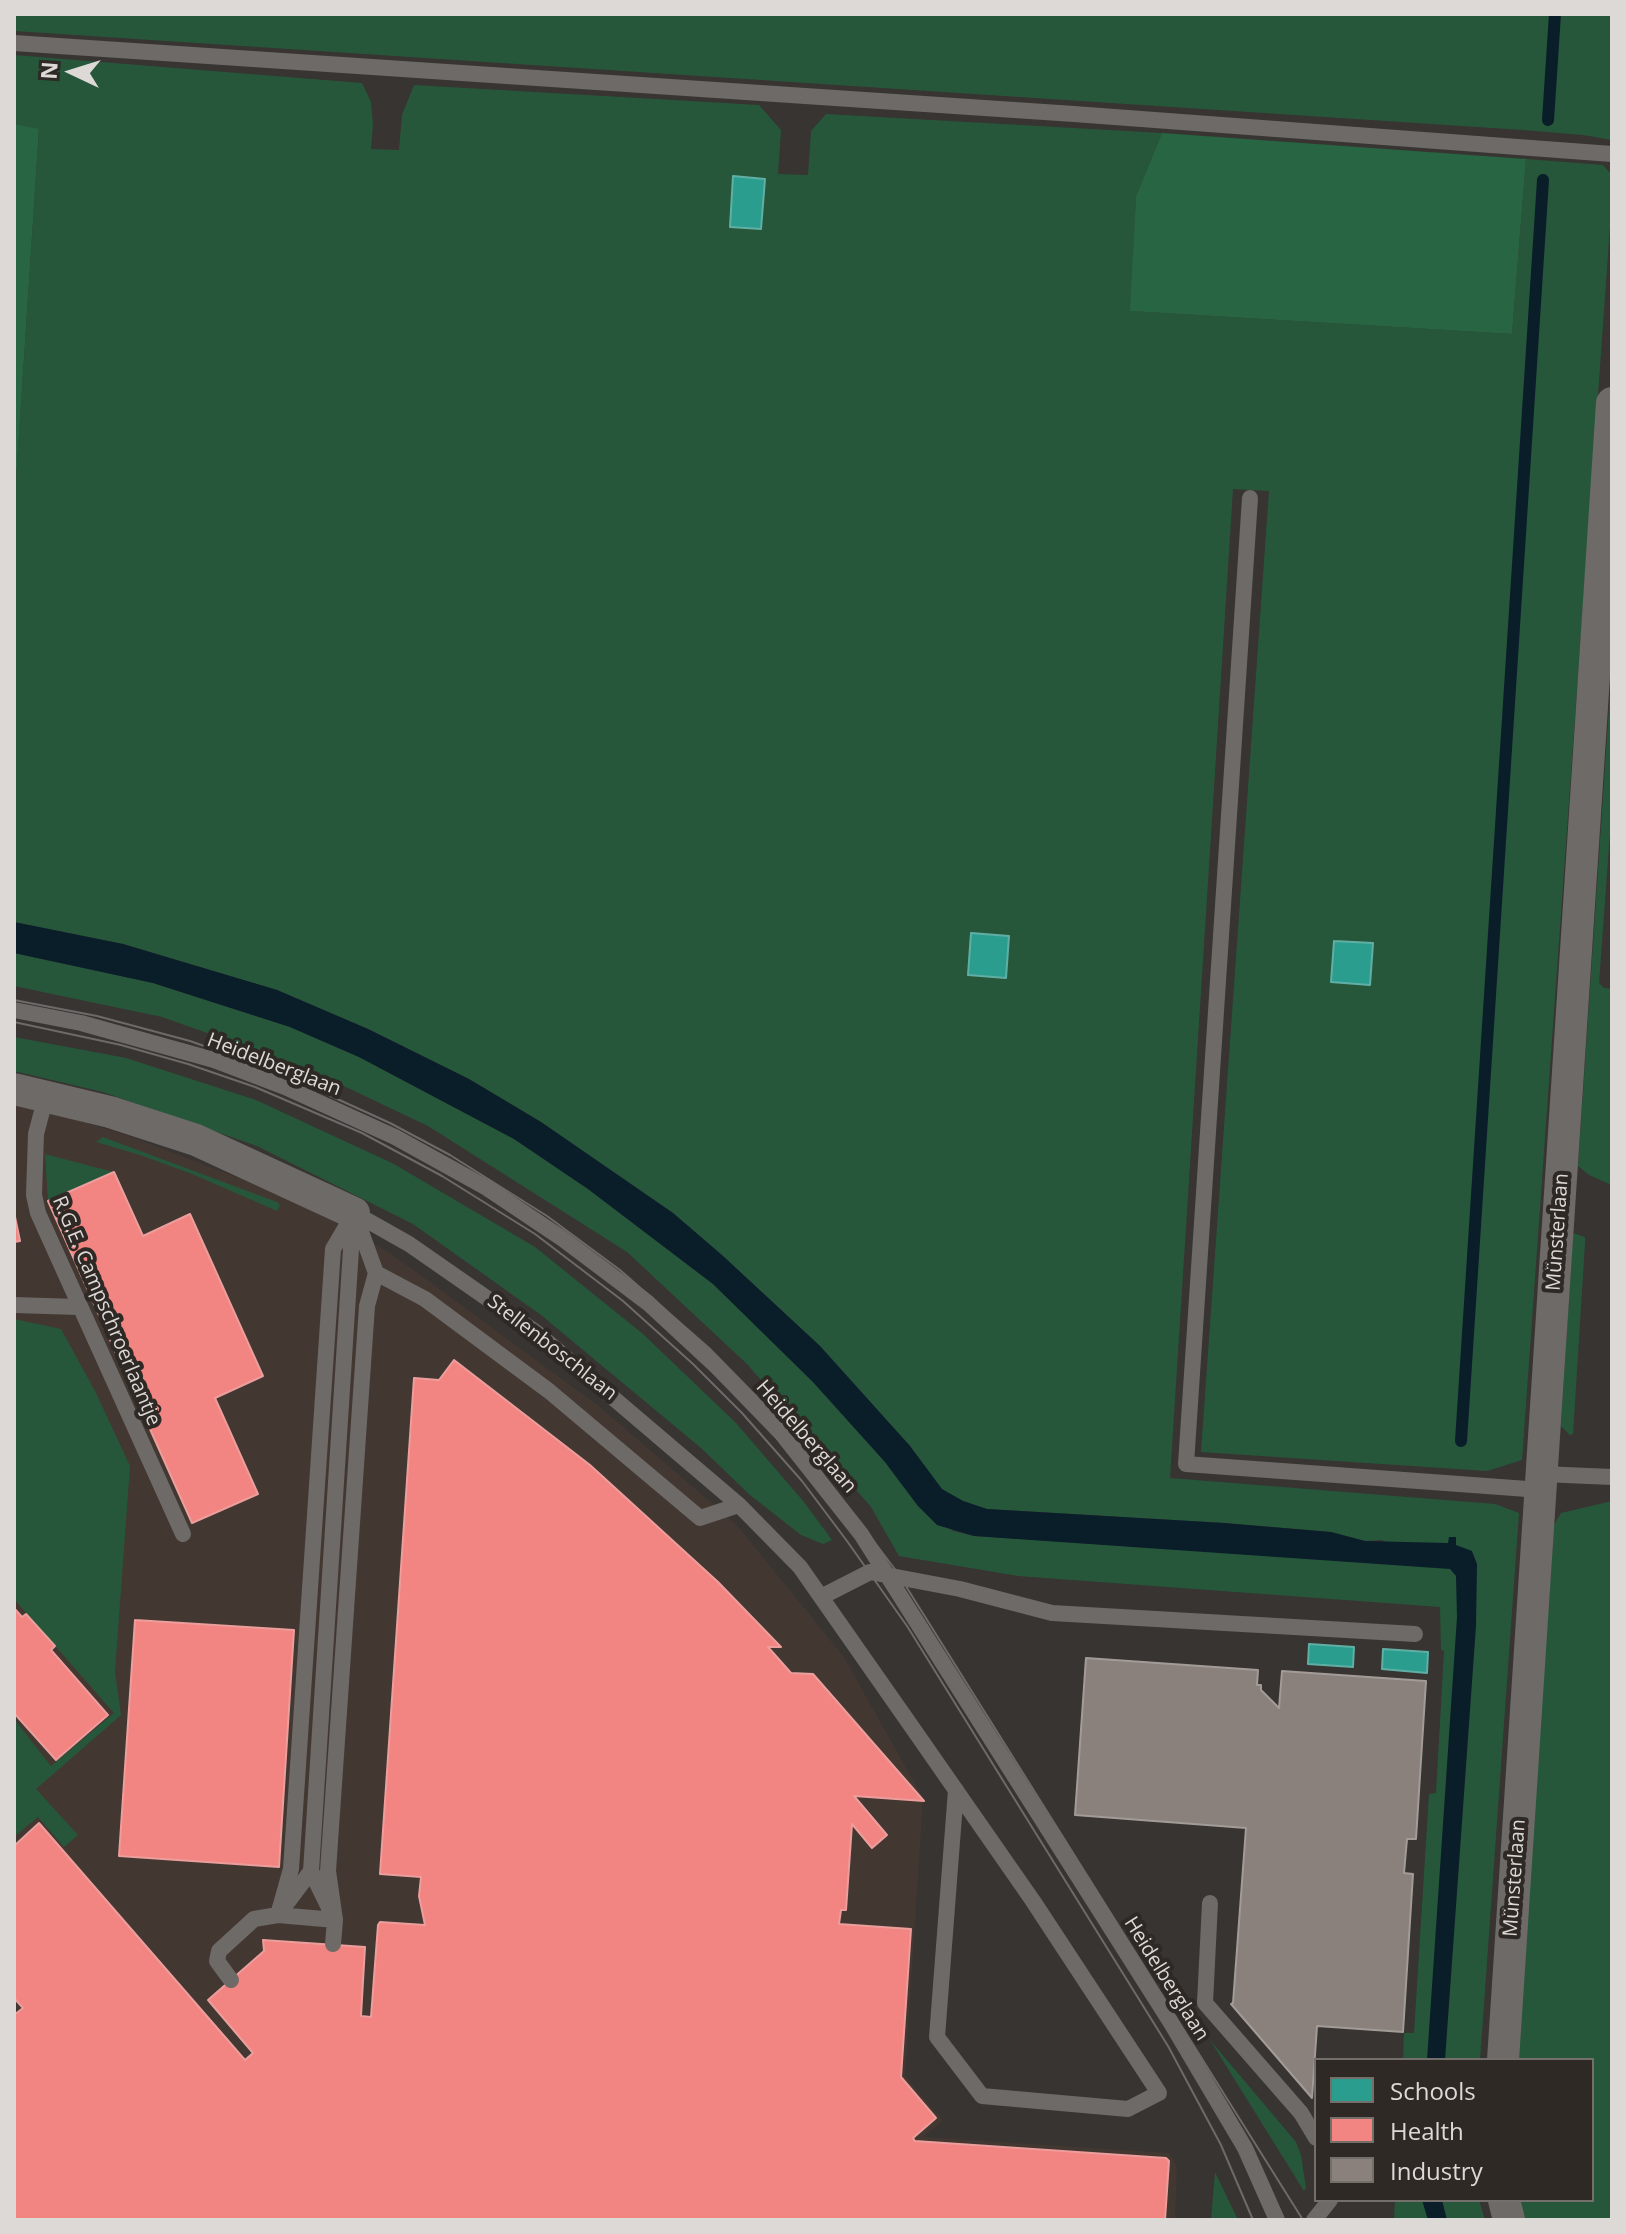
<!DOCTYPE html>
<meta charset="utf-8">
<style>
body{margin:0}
#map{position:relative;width:1626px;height:2234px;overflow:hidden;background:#373432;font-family:"Open Sans",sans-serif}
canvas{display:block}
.frame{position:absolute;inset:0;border:16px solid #ddd9d7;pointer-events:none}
.legend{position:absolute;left:1314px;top:2058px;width:280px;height:144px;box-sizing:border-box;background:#2f2925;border:2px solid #756f6c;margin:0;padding:10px 14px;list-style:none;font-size:24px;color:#ddd9d7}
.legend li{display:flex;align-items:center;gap:16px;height:40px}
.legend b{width:40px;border:2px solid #756f6c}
.north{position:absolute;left:32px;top:32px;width:80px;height:80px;-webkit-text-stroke:6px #2f2925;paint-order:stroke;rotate:274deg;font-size:22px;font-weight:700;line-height:32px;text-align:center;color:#ddd9d7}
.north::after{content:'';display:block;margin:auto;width:28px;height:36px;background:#ddd9d7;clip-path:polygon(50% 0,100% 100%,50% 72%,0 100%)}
</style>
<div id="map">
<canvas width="1626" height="2234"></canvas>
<div class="frame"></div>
<ul class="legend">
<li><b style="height:22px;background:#2a9d8f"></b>Schools</li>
<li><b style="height:22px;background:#f28482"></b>Health</li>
<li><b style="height:22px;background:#8a817c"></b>Industry</li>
</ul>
<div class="north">N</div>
</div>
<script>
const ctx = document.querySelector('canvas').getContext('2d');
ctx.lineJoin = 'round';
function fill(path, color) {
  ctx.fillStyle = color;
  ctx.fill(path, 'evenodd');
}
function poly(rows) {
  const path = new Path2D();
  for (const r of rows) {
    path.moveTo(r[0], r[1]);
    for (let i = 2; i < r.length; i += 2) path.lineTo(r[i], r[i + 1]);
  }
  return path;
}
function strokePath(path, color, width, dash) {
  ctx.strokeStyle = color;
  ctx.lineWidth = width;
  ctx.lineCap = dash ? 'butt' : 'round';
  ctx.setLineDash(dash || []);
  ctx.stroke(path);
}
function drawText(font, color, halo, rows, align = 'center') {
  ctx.font = font + ' "Open Sans",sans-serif';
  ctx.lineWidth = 8;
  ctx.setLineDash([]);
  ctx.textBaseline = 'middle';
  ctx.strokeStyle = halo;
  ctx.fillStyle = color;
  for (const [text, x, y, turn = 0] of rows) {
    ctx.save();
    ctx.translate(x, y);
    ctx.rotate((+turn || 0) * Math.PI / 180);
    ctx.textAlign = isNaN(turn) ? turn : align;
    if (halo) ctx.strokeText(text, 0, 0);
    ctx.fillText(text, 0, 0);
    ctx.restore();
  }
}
fill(poly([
 [14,1100,129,1136,326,1211,404,1263,600,1407,736,1524,844,1657,923,1798,905,2076,943,2121,923,2137,1169,2153,1177,2166,1175,2220,14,2220]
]), '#433731');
fill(poly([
 [14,14,1612,14,1612,140,1583,135,1523,130,14,31],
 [14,55,362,83,371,102,373,124,371,149,399,150,402,115,414,85,759,105,781,130,778,174,808,175,811,131,826,114,1162,133,1136,196,1131,311,1512,334,1526,159,1603,165,1610,173,1612,198,1522,1460,1487,1471,1201,1452,1269,491,1233,489,1170,1478,1495,1504,1519,1513,1480,2060,1403,2060,1404,2033,1414,2033,1429,1794,1436,1793,1444,1651,1441,1650,1440,1607,1018,1576,899,1556,871,1507,747,1364,627,1252,428,1126,306,1068,162,1017,14,986,14,953,153,983,290,1027,359,1057,514,1139,588,1189,713,1284,813,1382,885,1462,918,1506,953,1531,974,1536,1429,1566,1382,1540,1365,1541,1331,1532,1224,1523,987,1509,963,1501,942,1490,910,1446,820,1346,723,1256,673,1213,541,1122,469,1079,368,1029,277,990,123,944,14,922,14,511,39,130,14,124],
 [1612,664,1612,805,1599,983,1604,988,1612,989,1612,1185,1589,1175,1578,1166],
 [14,1037,126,1058,256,1100,394,1164,535,1247,643,1334,736,1423,804,1502,832,1540,823,1544,801,1535,750,1495,701,1448,541,1315,413,1224,257,1146,103,1092,14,1071],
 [103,1137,277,1202,280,1205,277,1211,192,1174,140,1155,96,1142],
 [45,1154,75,1162,114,1172,48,1201],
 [1573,1233,1585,1237,1585,1243,1573,1434,1570,1435,1561,1426],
 [14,1319,61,1329,96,1393,130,1466,115,1672,121,1715,36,1789,78,1835,64,1847,38,1817,14,1837,14,1719,51,1766,114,1713,14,1599],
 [1608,1502,1612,1502,1612,2220,1523,2220,1517,2200,1592,2200,1592,2060,1517,2060,1554,1525,1561,1513],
 [1210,2040,1296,2142,1301,2155,1306,2188,1304,2191],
 [1215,2172,1238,2220,1211,2220],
 [1395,2200,1479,2200,1485,2220,1394,2220]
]), '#27573b');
fill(poly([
 [14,124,39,129,14,511],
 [1162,133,1526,159,1512,334,1130,311,1136,196]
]), '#286542');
fill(poly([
 [14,922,123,944,277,990,368,1029,469,1079,541,1122,673,1213,723,1256,820,1346,910,1446,942,1489,963,1501,987,1509,1224,1523,1331,1532,1365,1541,1448,1543,1449,1537,1456,1537,1456,1545,1472,1551,1477,1564,1476,1626,1445,2060,1427,2060,1457,1617,1456,1576,1450,1569,974,1536,937,1525,918,1506,885,1462,813,1382,713,1284,588,1189,514,1139,359,1057,290,1027,153,983,14,953],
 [1422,2200,1442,2200,1447,2220,1428,2220]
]), '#0a1e2a');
const schools = poly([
 [733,176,765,179,761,229,730,227,733,176],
 [971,933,1009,936,1006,978,968,975,971,933],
 [1334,941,1373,943,1370,985,1331,982,1334,941],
 [1309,1644,1354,1647,1353,1667,1308,1664,1309,1644],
 [1383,1649,1428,1652,1427,1673,1382,1669,1383,1649]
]);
fill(schools, '#2a9d8f');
strokePath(schools, '#60afa5', 2);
const health = poly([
 [114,1172,143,1236,190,1214,263,1376,215,1398,258,1494,192,1523,48,1201,114,1172],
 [14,1212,20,1241,14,1242,14,1212],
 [454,1360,590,1465,718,1582,781,1647,768,1647,791,1673,813,1674,924,1801,854,1796,887,1835,872,1848,852,1824,846,1910,841,1910,839,1924,911,1929,901,2077,936,2118,913,2138,915,2141,1166,2158,1169,2161,1165,2220,14,2220,14,2015,23,2008,14,1998,14,1846,39,1823,245,2060,253,2053,208,2000,264,1951,263,1940,365,1947,361,2016,371,2017,378,1925,380,1922,425,1925,419,1896,421,1877,380,1874,414,1378,439,1380,454,1360],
 [14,1608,22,1617,26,1614,55,1646,51,1650,108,1715,56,1760,14,1713,14,1608],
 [135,1620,294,1630,279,1867,119,1856,135,1620]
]);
fill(health, '#f28482');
strokePath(health, '#ec9e9c', 2);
const industry = poly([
 [1086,1658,1258,1670,1257,1685,1261,1685,1261,1690,1279,1708,1282,1671,1426,1681,1416,1839,1407,1839,1404,1873,1413,1874,1403,2032,1317,2026,1312,2098,1231,2004,1233,2003,1246,1828,1075,1815,1086,1658]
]);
fill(industry, '#8a817c');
strokePath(industry, '#a39b97', 2);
strokePath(poly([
 [1548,120,1555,14],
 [1461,1441,1543,180]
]), '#0a1e2a', 12);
strokePath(poly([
 [14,43,1074,114,1612,154],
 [1250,498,1186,1464,1541,1490],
 [14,1010,81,1023,214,1060,285,1087,395,1137,487,1188,563,1239,648,1303,717,1367,782,1434,861,1534,1171,2023,1245,2148,1277,2220],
 [46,1096,36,1134,34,1195,38,1213,183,1534],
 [354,1213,409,1244,537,1333,739,1505,800,1567,914,1730,1033,1901,1159,2093,1128,2109,982,2096,937,2037,956,1790],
 [354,1213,333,1249,291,1869,278,1915,335,1920,328,1871,367,1306,376,1273],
 [356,1218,376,1273],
 [376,1273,425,1299,549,1391,700,1518,739,1505],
 [14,1305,78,1307],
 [1542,1474,1612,1477],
 [821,1597,870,1572,960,1589,1052,1613,1415,1634],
 [1210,1903,1205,2003,1301,2113,1316,2138],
 [333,1944,335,1920,311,1871,353,1218],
 [231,1980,217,1961,219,1951,254,1919,278,1915,311,1871],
 [1314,2220,1330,2200]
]), '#6d6a68', 16);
strokePath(poly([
 [14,1089,110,1112,196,1140,354,1213],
 [1503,2060,1612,403],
 [1504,2200,1509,2220]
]), '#6d6a68', 32);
strokePath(poly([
 [14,1000,97,1016,190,1041,280,1073,390,1123,450,1155,547,1216,620,1270,709,1348,759,1399,807,1453,897,1572,1303,2220],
 [14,1022,121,1045,188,1064,255,1087,362,1133,442,1176,535,1234,623,1301,693,1364,742,1413,802,1481,847,1541,907,1626,1168,2046,1221,2145,1253,2220]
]), '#6d6a68', 2);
drawText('20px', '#ddd9d7', '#2f2925', [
 ["Heidelberglaan",274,1065,21],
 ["Münsterlaan",1558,1232,-86],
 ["R.G.E. Campschroerlaantje",106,1311,67],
 ["Stellenboschlaan",552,1348,38],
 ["Heidelberglaan",806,1437,49],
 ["Münsterlaan",1515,1878,-86],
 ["Heidelberglaan",1166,1979,58]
]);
</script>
